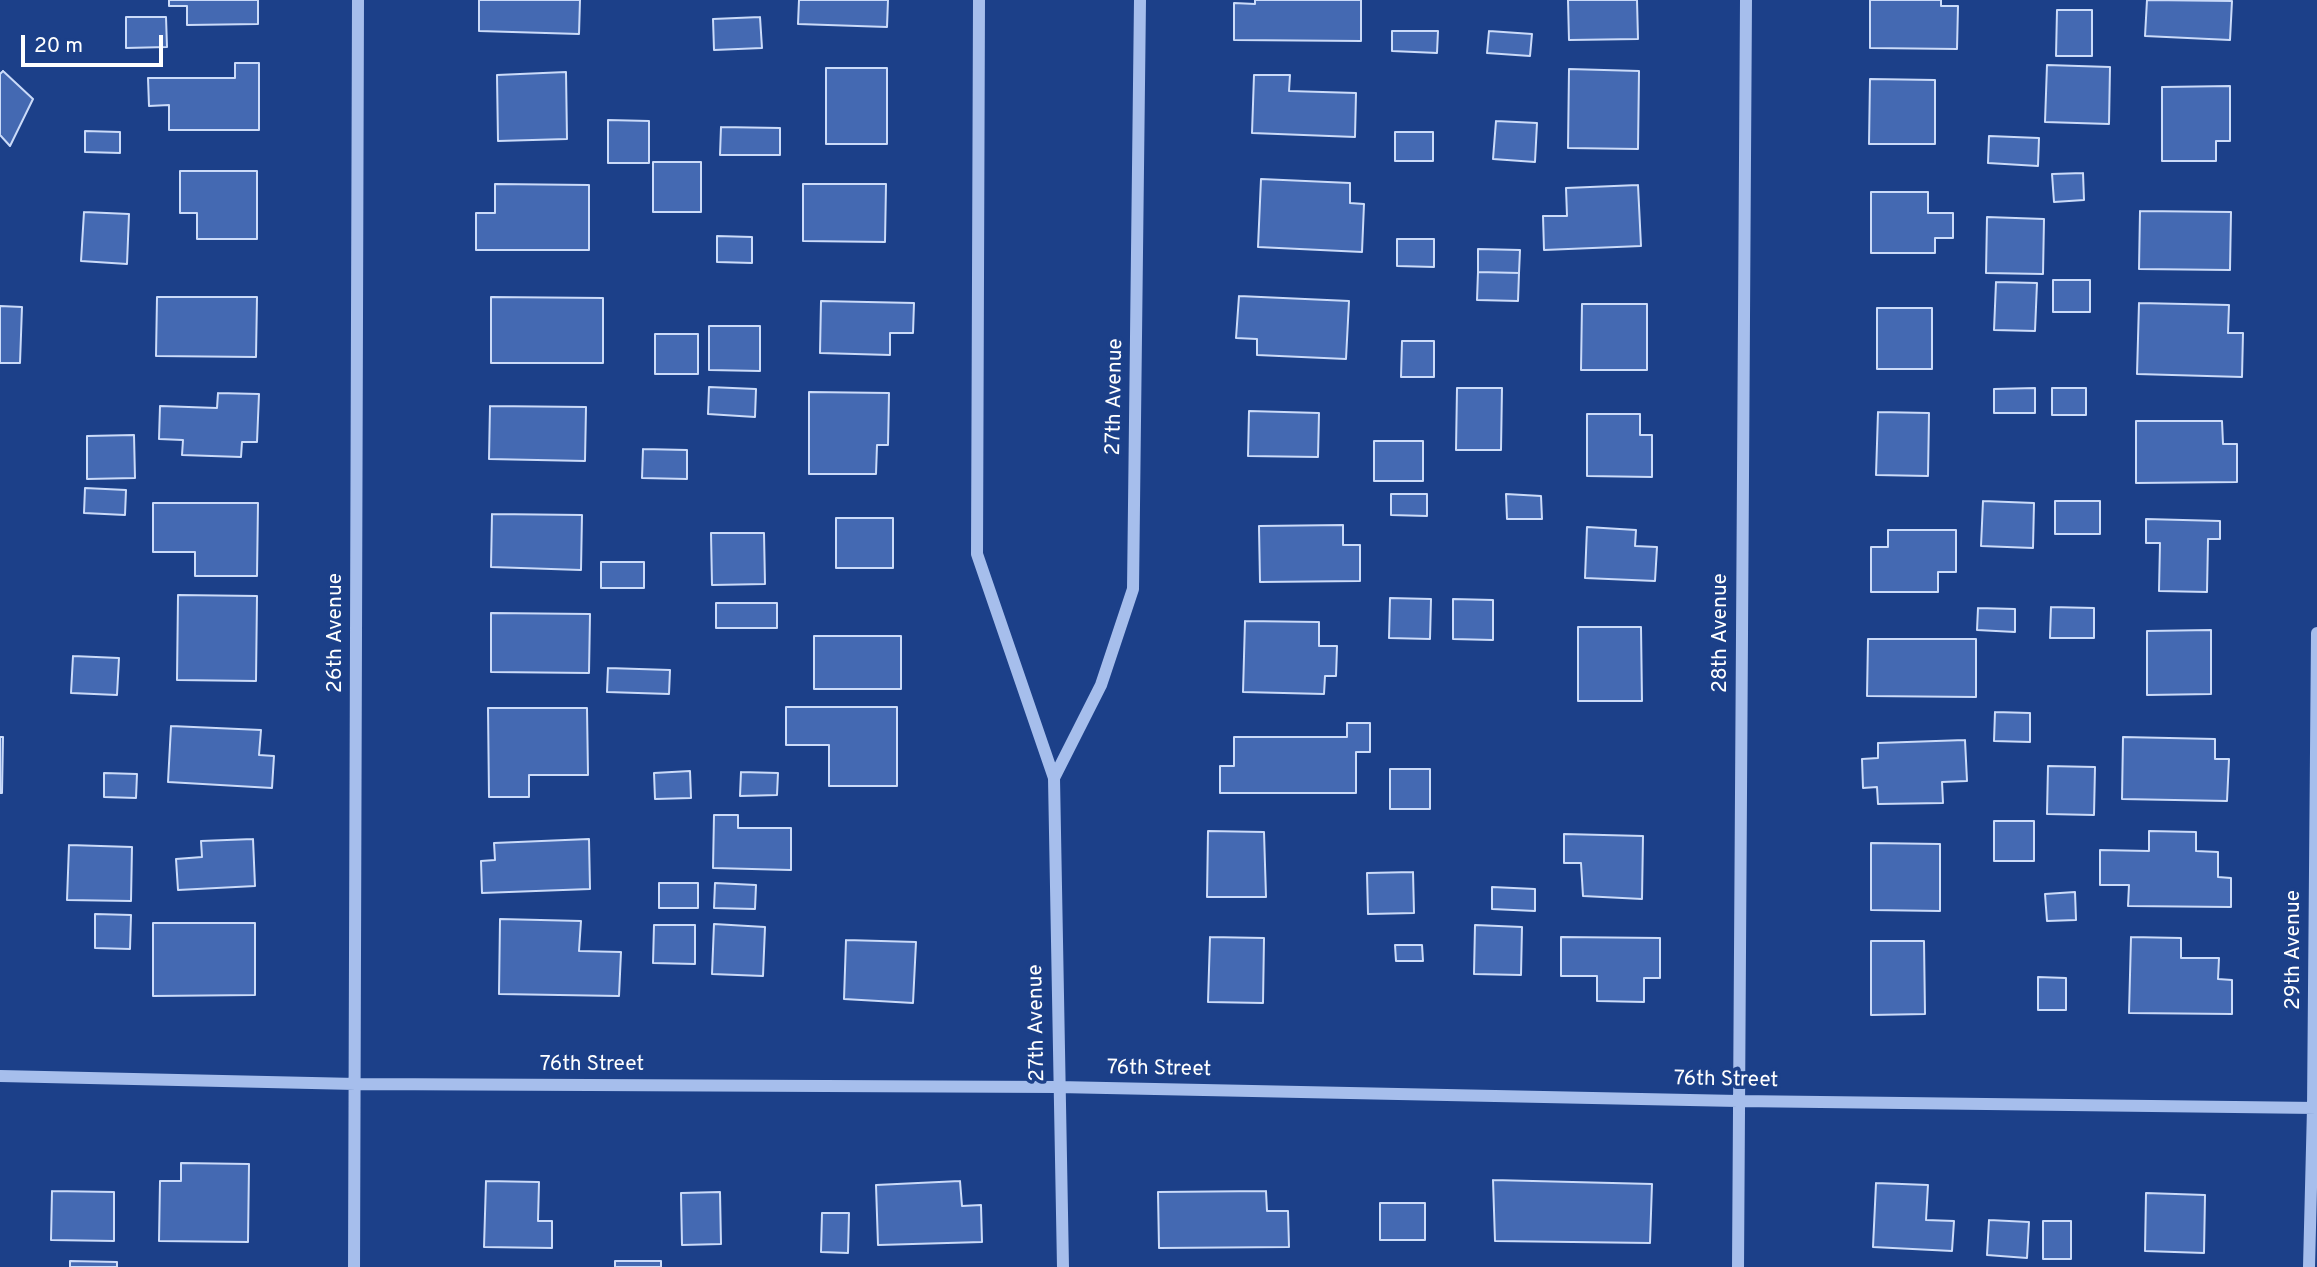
<!DOCTYPE html>
<style>
body{margin:0}
#map{position:relative;width:2317px;height:1267px;overflow:hidden;background:#1c4089;font-family:Overpass,sans-serif}
canvas{display:block}
.scale{position:absolute;left:21px;top:35px;width:142px;height:32px;box-sizing:border-box;border:4px solid #fff;border-top:0;padding-left:9px;font-size:21px;line-height:24px;white-space:nowrap;color:#fff;-webkit-text-stroke:5px #1c4089;paint-order:stroke}
</style>
<div id="map">
<canvas width="2317" height="1267"></canvas>
<div class="scale">20 m</div>
</div>
<script>
const ctx = document.querySelector('canvas').getContext('2d');
ctx.lineJoin = 'round';
function fill(path, color) {
  ctx.fillStyle = color;
  ctx.fill(path, 'evenodd');
}
function poly(rows) {
  const path = new Path2D();
  for (const r of rows) {
    path.moveTo(r[0], r[1]);
    for (let i = 2; i < r.length; i += 2) path.lineTo(r[i], r[i + 1]);
  }
  return path;
}
function strokePath(path, color, width, dash) {
  ctx.strokeStyle = color;
  ctx.lineWidth = width;
  ctx.lineCap = dash ? 'butt' : 'round';
  ctx.setLineDash(dash || []);
  ctx.stroke(path);
}
function drawText(font, color, halo, rows, align = 'center') {
  ctx.font = font + ' Overpass,sans-serif';
  ctx.lineWidth = 7;
  ctx.setLineDash([]);
  ctx.textBaseline = 'middle';
  ctx.strokeStyle = halo;
  ctx.fillStyle = color;
  for (const [text, x, y, turn = 0] of rows) {
    ctx.save();
    ctx.translate(x, y);
    ctx.rotate((+turn || 0) * Math.PI / 180);
    ctx.textAlign = isNaN(turn) ? turn : align;
    if (halo) ctx.strokeText(text, 0, 0);
    ctx.fillText(text, 0, 0);
    ctx.restore();
  }
}
const building = poly([
 [169,0,258,0,258,24,187,25,187,6,169,6,169,0],
 [479,0,580,0,579,34,479,31,479,0],
 [799,0,888,0,887,27,798,24,799,0],
 [1255,0,1361,0,1361,41,1234,40,1234,3,1255,4,1255,0],
 [1568,0,1637,0,1638,39,1569,40,1568,0],
 [1870,0,1941,0,1941,6,1958,6,1957,49,1870,48,1870,0],
 [2147,0,2232,1,2230,40,2145,36,2147,0],
 [2057,10,2092,10,2092,56,2056,56,2057,10],
 [126,17,166,17,167,47,126,48,126,17],
 [760,17,762,48,714,50,713,19,760,17],
 [1392,31,1438,31,1437,53,1392,51,1392,31],
 [1489,31,1532,34,1530,56,1487,53,1489,31],
 [235,63,259,63,259,130,169,130,169,105,149,106,148,78,235,78,235,63],
 [2047,65,2110,67,2109,124,2045,122,2047,65],
 [826,68,887,68,887,144,826,144,826,68],
 [1569,69,1639,71,1638,149,1568,148,1569,69],
 [3,71,33,99,10,146,0,135,0,74,3,71],
 [566,72,567,139,498,141,497,75,566,72],
 [1254,75,1290,75,1289,91,1356,93,1355,137,1252,133,1254,75],
 [1870,79,1935,80,1935,144,1869,144,1870,79],
 [2230,86,2230,141,2216,141,2216,161,2162,161,2162,87,2230,86],
 [608,120,649,121,649,163,608,163,608,120],
 [1496,121,1537,123,1535,162,1493,159,1496,121],
 [721,127,780,128,780,155,720,155,721,127],
 [85,131,120,132,120,153,85,152,85,131],
 [1395,132,1433,132,1433,161,1395,161,1395,132],
 [1989,136,2039,138,2038,166,1988,163,1989,136],
 [653,162,701,162,701,212,653,212,653,162],
 [180,171,257,171,257,239,197,239,197,213,180,213,180,171],
 [2083,173,2084,200,2054,202,2052,174,2083,173],
 [1261,179,1350,183,1350,203,1364,204,1362,252,1258,247,1261,179],
 [495,184,589,185,589,250,476,250,476,213,495,213,495,184],
 [803,184,886,184,885,242,803,241,803,184],
 [1638,185,1641,246,1544,250,1543,216,1567,216,1566,188,1638,185],
 [1871,192,1928,192,1928,213,1953,213,1953,238,1935,238,1935,253,1871,253,1871,192],
 [2140,211,2231,212,2230,270,2139,269,2140,211],
 [84,212,129,214,127,264,81,261,84,212],
 [1987,217,2044,219,2043,274,1986,273,1987,217],
 [717,236,752,237,752,263,717,262,717,236],
 [1397,239,1434,239,1434,267,1397,266,1397,239],
 [1478,249,1520,250,1519,273,1478,272,1478,249],
 [1478,272,1519,273,1518,301,1477,300,1478,272],
 [2053,280,2090,280,2090,312,2053,312,2053,280],
 [1996,282,2037,283,2035,331,1994,330,1996,282],
 [1239,296,1349,301,1346,359,1257,355,1257,339,1236,338,1239,296],
 [157,297,257,297,256,357,156,356,157,297],
 [491,297,603,298,603,363,491,363,491,297],
 [821,301,914,303,913,333,890,333,890,355,820,353,821,301],
 [2139,303,2229,305,2228,333,2243,333,2242,377,2137,374,2139,303],
 [1582,304,1647,304,1647,370,1581,370,1582,304],
 [0,306,22,307,20,363,0,363,0,306],
 [1877,308,1932,308,1932,369,1877,369,1877,308],
 [709,326,760,326,760,371,709,370,709,326],
 [655,334,698,334,698,374,655,374,655,334],
 [1402,341,1434,341,1434,377,1401,377,1402,341],
 [709,387,756,389,755,417,708,414,709,387],
 [1457,388,1502,388,1501,450,1456,450,1457,388],
 [2035,388,2035,413,1994,413,1994,389,2035,388],
 [2052,388,2086,388,2086,415,2052,415,2052,388],
 [809,392,889,393,888,445,877,445,876,474,809,474,809,392],
 [218,393,259,394,257,442,242,442,241,457,182,455,183,440,159,439,160,406,217,408,218,393],
 [490,406,586,407,585,461,489,459,490,406],
 [1249,411,1319,413,1318,457,1248,456,1249,411],
 [1878,412,1929,413,1928,476,1876,475,1878,412],
 [1587,414,1640,414,1640,435,1652,435,1652,477,1587,476,1587,414],
 [2136,421,2222,421,2223,444,2237,444,2237,482,2136,483,2136,421],
 [134,435,135,478,87,479,87,436,134,435],
 [1374,441,1423,441,1423,481,1374,481,1374,441],
 [643,449,687,450,687,479,642,478,643,449],
 [85,488,126,490,125,515,84,513,85,488],
 [1391,494,1427,494,1427,516,1391,515,1391,494],
 [1506,494,1541,496,1542,519,1507,519,1506,494],
 [1983,501,2034,503,2033,548,1981,546,1983,501],
 [2055,501,2100,501,2100,534,2055,534,2055,501],
 [153,503,258,503,257,576,195,576,195,552,153,552,153,503],
 [492,514,582,515,581,570,491,567,492,514],
 [836,518,893,518,893,568,836,568,836,518],
 [2146,519,2220,521,2220,539,2208,539,2207,592,2159,591,2160,543,2146,543,2146,519],
 [1343,525,1343,545,1360,545,1360,581,1260,582,1259,526,1343,525],
 [1587,527,1636,530,1635,546,1657,547,1655,581,1585,578,1587,527],
 [1888,530,1956,530,1956,572,1938,572,1938,592,1871,592,1871,547,1888,547,1888,530],
 [711,533,764,533,765,584,712,585,711,533],
 [601,562,644,562,644,588,601,588,601,562],
 [178,595,257,596,256,681,177,680,178,595],
 [1390,598,1431,599,1430,639,1389,638,1390,598],
 [1453,599,1493,600,1493,640,1453,639,1453,599],
 [716,603,777,603,777,628,716,628,716,603],
 [2051,607,2094,608,2094,638,2050,638,2051,607],
 [1978,608,2015,609,2015,632,1977,630,1978,608],
 [491,613,590,614,589,673,491,672,491,613],
 [1245,621,1319,622,1319,646,1337,646,1336,676,1325,676,1324,694,1243,692,1245,621],
 [1578,627,1641,627,1642,701,1578,701,1578,627],
 [2211,630,2211,694,2147,695,2147,631,2211,630],
 [814,636,901,636,901,689,814,689,814,636],
 [1868,639,1976,639,1976,697,1867,696,1868,639],
 [73,656,119,658,117,695,71,693,73,656],
 [608,668,670,670,669,694,607,692,608,668],
 [786,707,897,707,897,786,829,786,829,745,786,745,786,707],
 [488,708,587,708,588,775,529,775,529,797,489,797,488,708],
 [1995,712,2030,713,2030,742,1994,741,1995,712],
 [1347,723,1370,723,1370,752,1356,752,1356,793,1220,793,1220,766,1234,766,1234,737,1347,737,1347,723],
 [171,726,261,730,259,755,274,756,272,788,168,782,171,726],
 [0,737,3,737,2,793,0,793,0,737],
 [2123,737,2215,739,2215,759,2229,759,2227,801,2122,799,2123,737],
 [1965,740,1967,781,1942,782,1943,803,1878,804,1877,787,1863,788,1862,759,1878,758,1878,743,1965,740],
 [2048,766,2095,767,2094,815,2047,814,2048,766],
 [1390,769,1430,769,1430,809,1390,809,1390,769],
 [690,771,691,798,655,799,654,773,690,771],
 [741,772,778,773,777,795,740,796,741,772],
 [104,773,137,774,136,798,104,797,104,773],
 [714,815,738,815,738,828,791,828,791,870,713,868,714,815],
 [1994,821,2034,821,2034,861,1994,861,1994,821],
 [1208,831,1264,832,1266,897,1207,897,1208,831],
 [2149,831,2196,832,2196,851,2218,852,2218,877,2231,878,2231,907,2128,906,2129,885,2100,885,2100,850,2149,851,2149,831],
 [1564,834,1643,836,1642,899,1583,896,1581,863,1564,863,1564,834],
 [253,839,255,886,178,890,176,859,202,857,201,841,253,839],
 [589,839,590,889,482,893,481,861,495,860,494,843,589,839],
 [1871,843,1940,844,1940,911,1871,910,1871,843],
 [69,845,132,847,131,901,67,900,69,845],
 [1413,872,1414,913,1368,914,1367,873,1413,872],
 [659,883,698,883,698,908,659,908,659,883],
 [715,883,756,885,755,909,714,908,715,883],
 [1492,887,1535,889,1535,911,1492,909,1492,887],
 [2075,892,2076,920,2047,921,2045,894,2075,892],
 [95,914,131,915,130,949,95,948,95,914],
 [500,919,581,921,579,951,621,952,619,996,499,994,500,919],
 [153,923,255,923,255,995,153,996,153,923],
 [714,924,765,927,763,976,712,974,714,924],
 [654,925,695,925,695,964,653,963,654,925],
 [1475,925,1522,927,1521,975,1474,974,1475,925],
 [1210,937,1264,938,1263,1003,1208,1002,1210,937],
 [1561,937,1660,938,1660,978,1644,978,1644,1002,1597,1001,1597,976,1561,976,1561,937],
 [2131,937,2181,938,2181,958,2219,958,2218,979,2232,980,2232,1014,2129,1013,2131,937],
 [846,940,916,942,913,1003,844,999,846,940],
 [1871,941,1924,941,1925,1014,1871,1015,1871,941],
 [1395,945,1422,945,1423,961,1396,961,1395,945],
 [2038,977,2066,978,2066,1010,2038,1010,2038,977],
 [181,1163,249,1164,248,1242,159,1241,160,1181,181,1181,181,1163],
 [1493,1180,1652,1184,1650,1243,1495,1241,1493,1180],
 [486,1181,539,1182,538,1221,552,1221,552,1248,484,1247,486,1181],
 [960,1181,962,1206,981,1205,982,1242,878,1245,876,1185,960,1181],
 [1876,1183,1928,1185,1926,1220,1954,1221,1952,1251,1873,1247,1876,1183],
 [52,1191,114,1192,114,1241,51,1240,52,1191],
 [1266,1191,1267,1211,1288,1211,1289,1247,1159,1248,1158,1192,1266,1191],
 [720,1192,721,1244,682,1245,681,1193,720,1192],
 [2146,1193,2205,1195,2204,1253,2145,1251,2146,1193],
 [1380,1203,1425,1203,1425,1240,1380,1240,1380,1203],
 [822,1213,849,1213,848,1253,821,1252,822,1213],
 [1989,1220,2029,1222,2027,1258,1987,1255,1989,1220],
 [2043,1221,2071,1221,2071,1259,2043,1259,2043,1221],
 [70,1261,117,1262,117,1267,70,1267,70,1261],
 [615,1261,661,1261,661,1267,615,1267,615,1261]
]);
fill(building, '#4469b2');
strokePath(building, '#cbdbf9', 2);
strokePath(poly([
 [979,0,977,554,1054,778,1063,1267],
 [1054,778,1101,685,1133,589,1140,0],
 [0,1076,356,1084,1058,1087,1738,1101,2317,1108],
 [354,1267,358,0],
 [1738,1267,1746,0],
 [2309,1267,2313,1108,2317,633]
]), '#a6beec', 12);
drawText('21px', '#fff', '#1c4089', [
 ["27th Avenue",1116,397,-89],
 ["26th Avenue",337,633,-90],
 ["28th Avenue",1722,633,-90],
 ["29th Avenue",2295,950,-90],
 ["27th Avenue",1038,1023,-91],
 ["76th Street",592,1066],
 ["76th Street",1159,1070,1],
 ["76th Street",1726,1081,1]
]);
</script>
